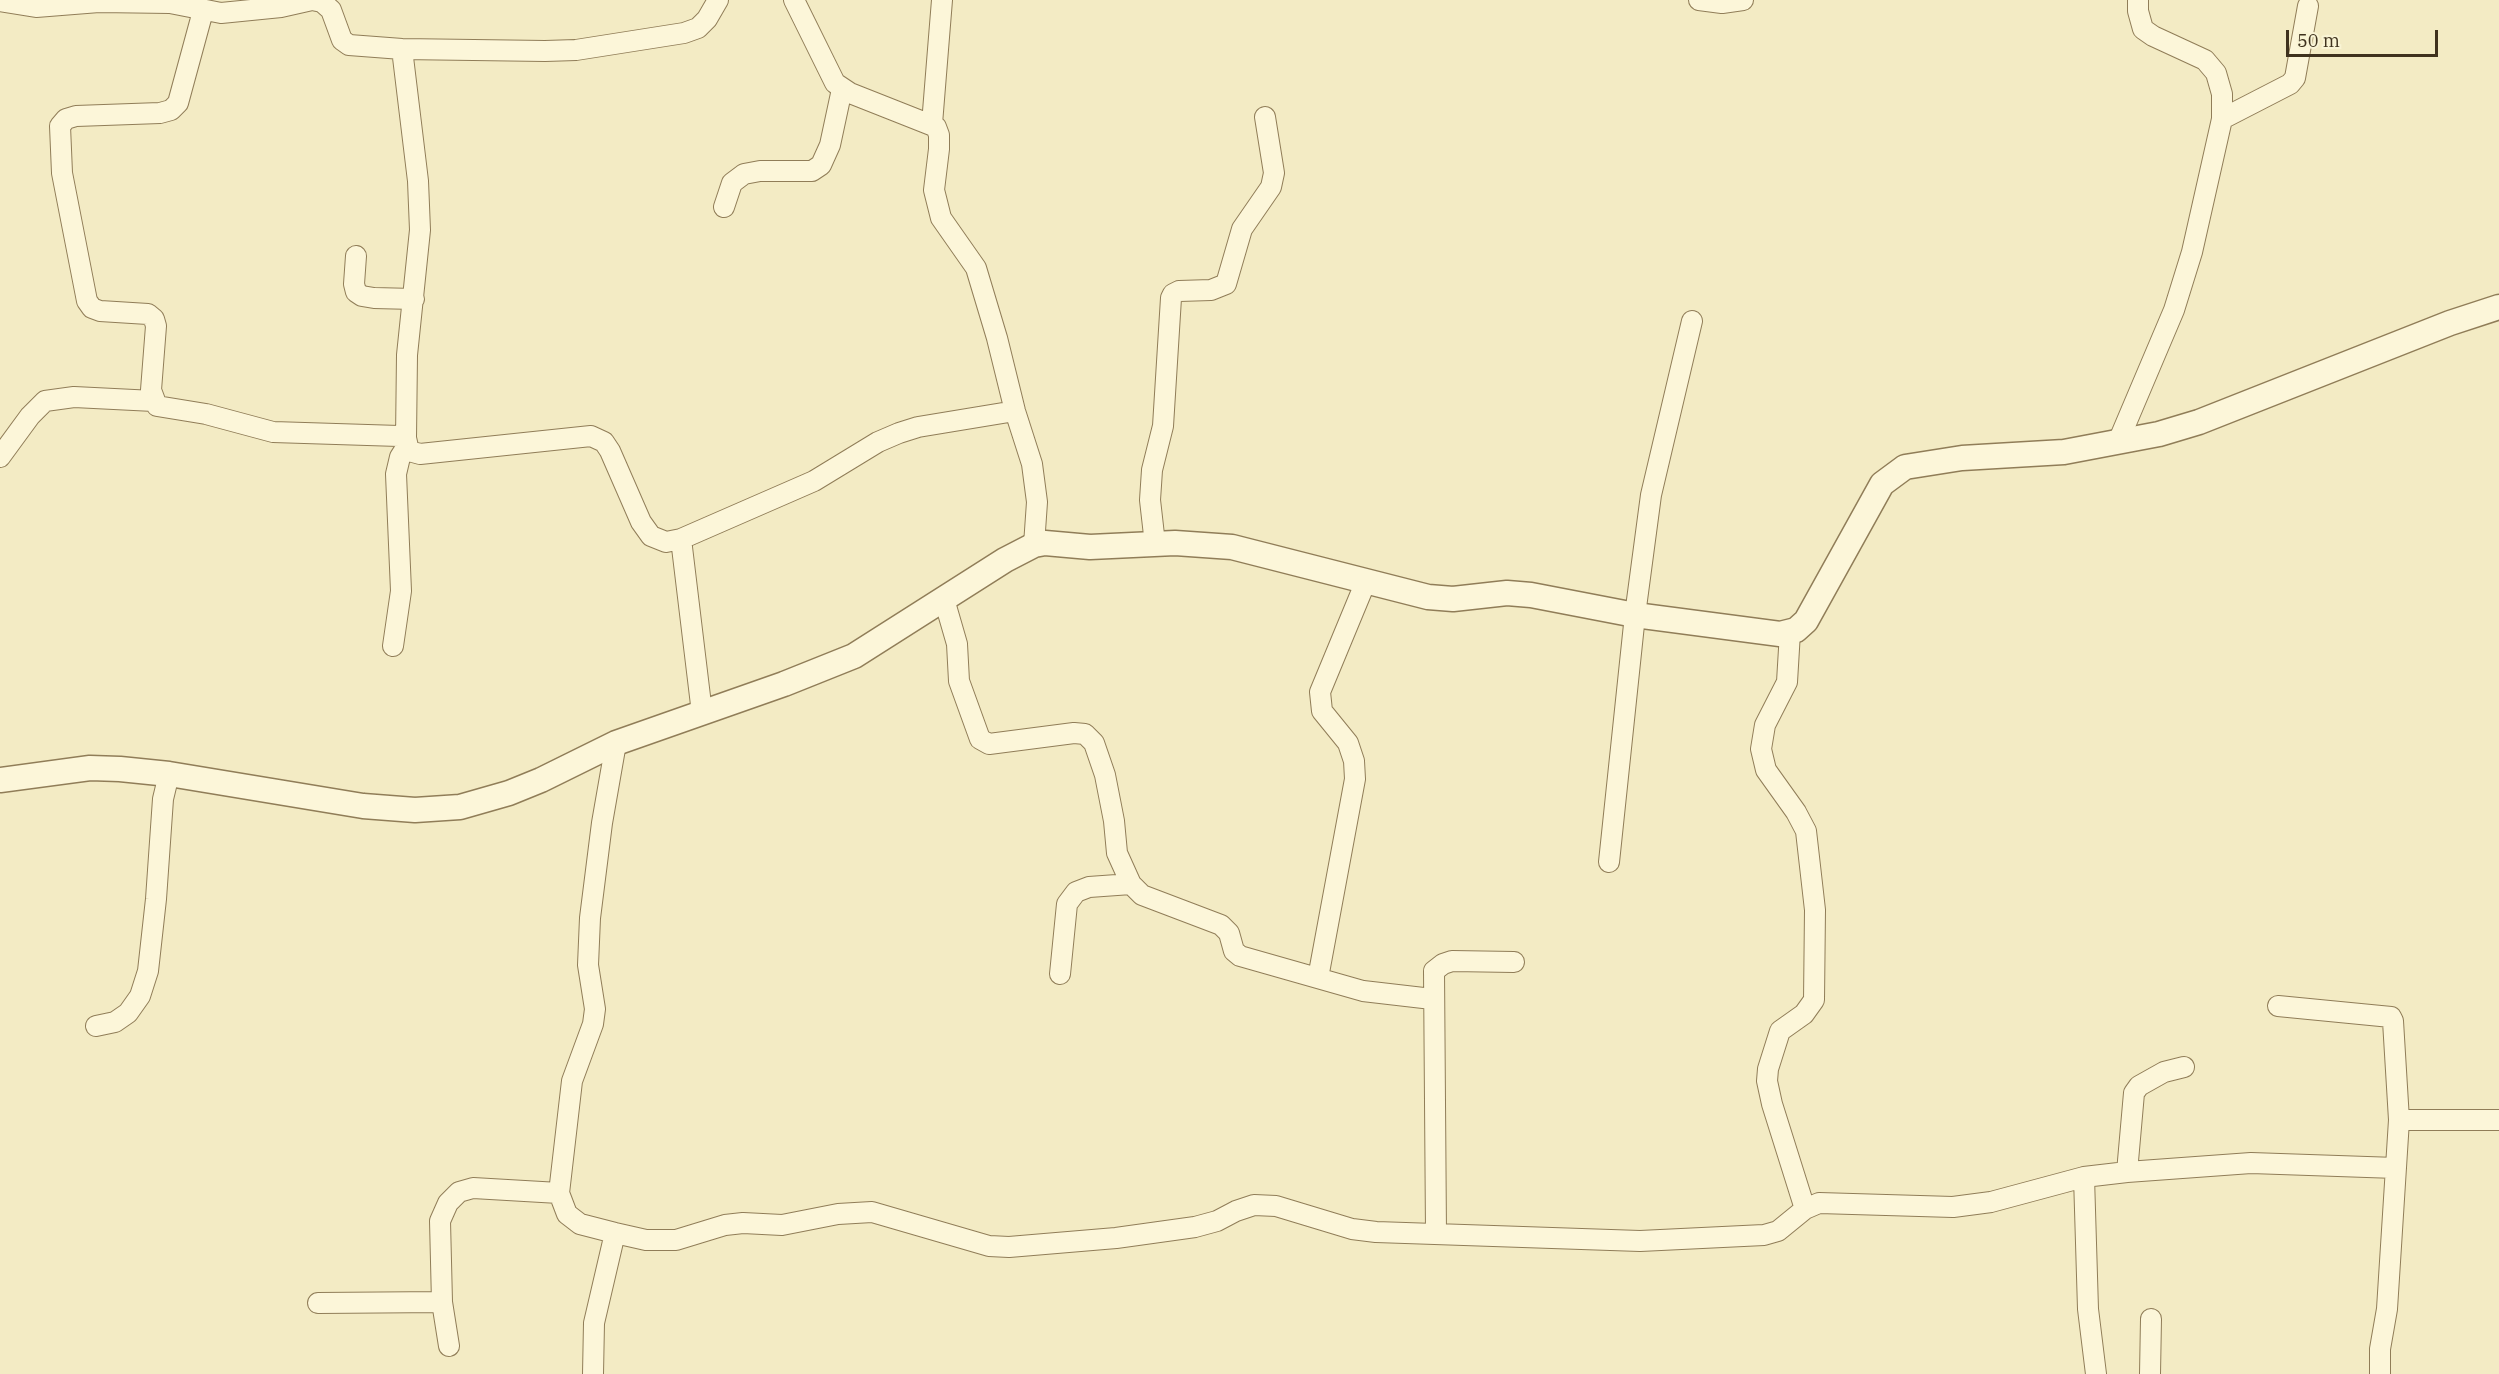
<!DOCTYPE html>
<style>
body{margin:0}
#map{position:relative;width:2499px;height:1374px;overflow:hidden;background:#f3ebc4;font-family:"IBM Plex Serif",serif}
canvas{display:block}
.scale{position:absolute;left:2286px;top:30px;width:152px;height:27px;box-sizing:border-box;border:3px solid #3f321e;border-top:0;padding-left:8px;font-size:18px;line-height:21px;white-space:nowrap;color:#3f321e;-webkit-text-stroke:4px #f9f4d5;paint-order:stroke}
</style>
<div id="map">
<canvas width="2499" height="1374"></canvas>
<div class="scale">50 m</div>
</div>
<script>
const ctx = document.querySelector('canvas').getContext('2d');
ctx.lineJoin = 'round';
function poly(rows) {
  const path = new Path2D();
  for (const r of rows) {
    path.moveTo(r[0], r[1]);
    for (let i = 2; i < r.length; i += 2) path.lineTo(r[i], r[i + 1]);
  }
  return path;
}
function strokePath(path, color, width, dash) {
  ctx.strokeStyle = color;
  ctx.lineWidth = width;
  ctx.lineCap = dash ? 'butt' : 'round';
  ctx.setLineDash(dash || []);
  ctx.stroke(path);
}
const minor = poly([
 [794,0,835,83,850,93,936,127,939,135,939,149,934,190,941,218,976,268,997,338,1015,411,1032,464,1037,502,1034,545],
 [1699,0,1722,3,1743,0],
 [0,1,36,7,99,2,170,3,221,13,281,7,312,0,322,2,331,10,342,40,349,45,402,49,545,51,576,50,684,33,698,28,707,19,718,0],
 [203,11,178,103,171,110,160,113,76,116,66,119,60,126,62,173,87,301,92,308,100,311,148,314,154,319,156,326,151,390,157,406,206,414,273,432,399,436,406,438,409,451,420,454,591,436,604,442,610,451,641,522,651,536,666,542,681,539,814,481,878,442,899,433,918,427,1015,411],
 [402,49,418,181,420,230,407,355,406,438],
 [2222,119,2290,84,2295,78,2308,6],
 [932,124,942,0],
 [724,207,732,183,744,174,760,171,812,171,821,165,830,145,842,89],
 [356,256,354,284,356,292,362,296,374,298,414,299],
 [2118,442,2174,310,2192,252,2222,119,2222,94,2216,73,2205,60,2153,36,2143,29,2138,11,2138,0],
 [0,457,30,416,45,401,74,397,154,401],
 [681,539,702,713],
 [1155,544,1150,500,1152,470,1163,426,1171,298,1173,294,1179,291,1211,290,1226,284,1242,229,1271,187,1274,173,1265,117],
 [944,599,957,644,959,681,980,739,989,744,1074,733,1085,734,1094,743,1105,775,1114,821,1117,853,1131,884,1142,895,1221,925,1229,933,1234,951,1240,956,1363,991,1432,999],
 [1790,632,1787,682,1765,725,1761,749,1766,770,1796,812,1806,831,1815,910,1814,1000,1804,1014,1780,1031,1768,1069,1767,1081,1772,1104,1805,1209],
 [393,646,401,591,396,474,400,457,407,446],
 [616,743,602,823,590,918,588,965,595,1009,593,1024,572,1081,559,1193,567,1214,580,1224,615,1233,646,1240,676,1240,725,1225,743,1223,782,1225,838,1214,872,1212,989,1246,1009,1247,1116,1238,1195,1227,1217,1221,1236,1211,1254,1205,1276,1206,1352,1229,1376,1232,1640,1241,1764,1235,1778,1231,1805,1209,1819,1203,1953,1207,1991,1202,2084,1177,2127,1172,2134,1093,2139,1086,2164,1072,2184,1067],
 [1609,862,1635,615,1651,495,1692,321],
 [1060,974,1067,904,1076,892,1089,887,1131,884],
 [1318,978,1355,779,1354,761,1348,743,1322,711,1320,692,1366,581],
 [2278,1006,2391,1017,2393,1021,2399,1120,2387,1309,2380,1349,2380,1374],
 [96,1026,115,1022,128,1013,140,996,148,971,156,899,163,799,169,774],
 [2399,1120,2499,1120],
 [2127,1172,2251,1163,2396,1168],
 [2084,1177,2088,1309,2096,1374],
 [1436,1233,1434,971,1443,964,1452,961,1514,962],
 [318,1303,442,1302],
 [449,1346,442,1302,440,1221,448,1203,459,1192,473,1188,559,1193],
 [593,1374,594,1323,615,1233],
 [2150,1374,2151,1319]
]);
const tertiary = poly([
 [0,780,90,768,120,769,169,774,363,806,415,810,460,807,509,793,541,780,616,743,784,684,854,656,1005,560,1034,545,1045,543,1090,547,1175,543,1232,547,1428,597,1453,599,1507,593,1531,595,1635,615,1780,634,1796,630,1806,621,1882,484,1905,467,1962,458,2064,452,2159,434,2199,422,2450,323,2499,307]
]);
strokePath(minor, '#907d58', 22);
strokePath(tertiary, '#907d58', 27);
strokePath(minor, '#fcf6d9', 20);
strokePath(tertiary, '#fcf6d9', 24);
</script>
